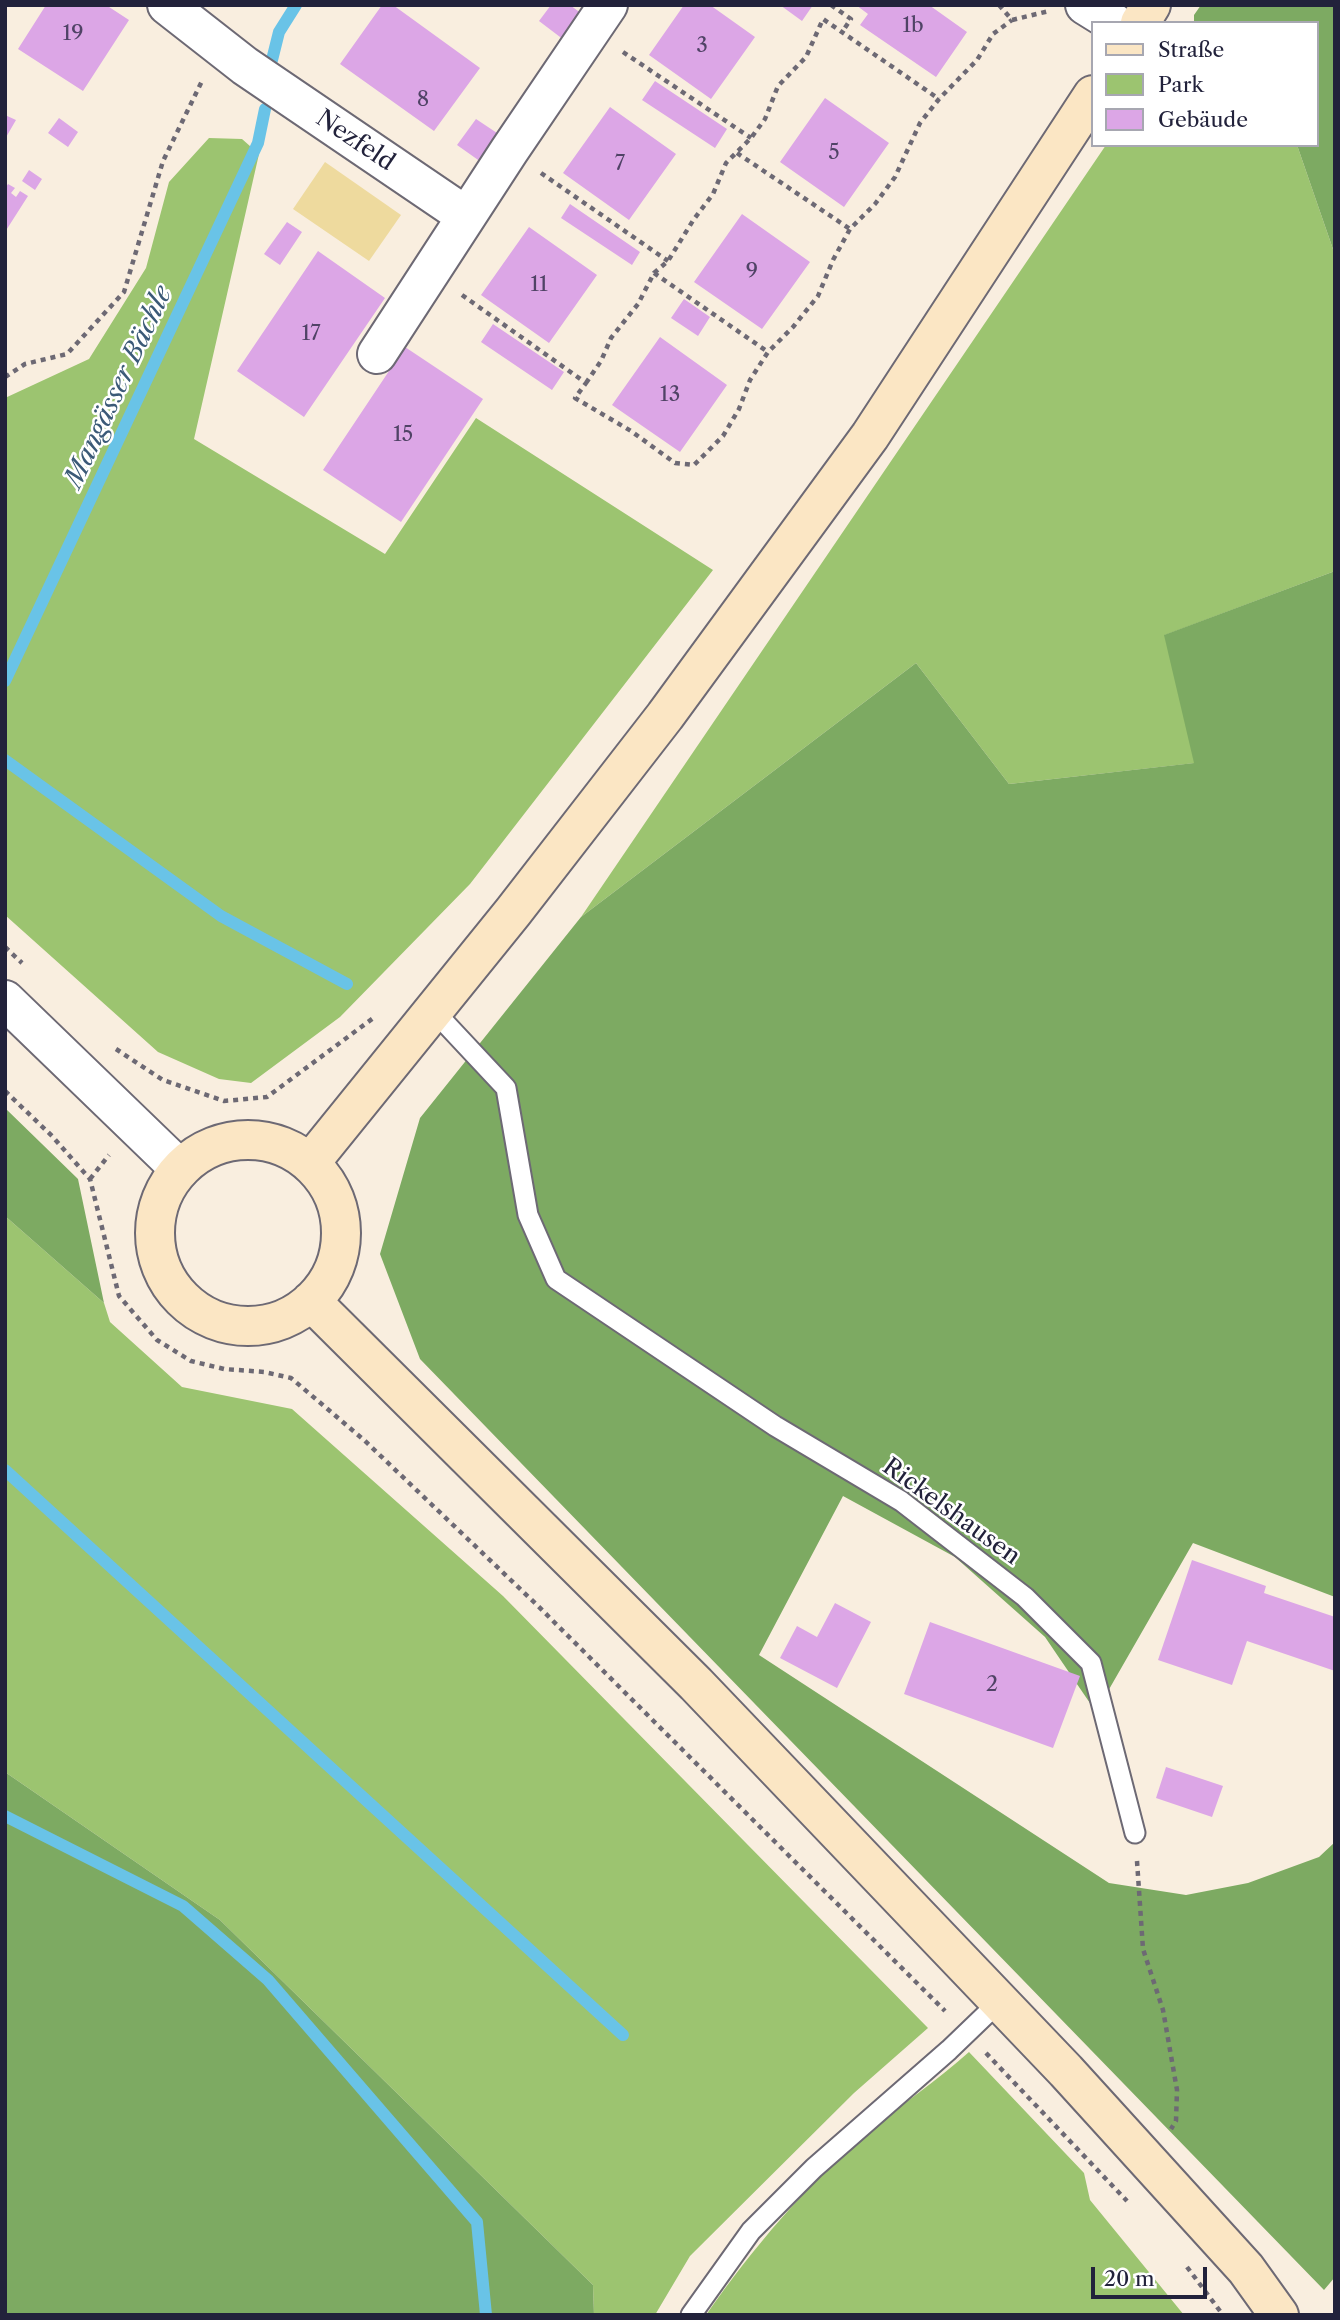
<!DOCTYPE html>
<html>
<head>
<meta charset="utf-8">
<style>
	body { margin:0 }
	#map { position:relative; width:1340px; height:2320px; overflow:hidden; background:#f9eedf; font-family:"Libre Caslon Text",serif }
	canvas { display:block }
	.frame { position:absolute; inset:0; border:7px solid #22223b; pointer-events:none }
	.legend { position:absolute; left:1091px; top:21px; width:228px; height:126px; box-sizing:border-box; background:#fff; border:2px solid #a7a7b1; margin:0; padding:9px 12px; list-style:none; font-size:21px; color:#22223b }
	.legend li { display:flex; align-items:center; gap:14px; height:35px }
	.legend b { width:35px; border:2px solid #a7a7b1 }
	.scale { position:absolute; left:1091px; top:2267px; width:116px; height:32px; box-sizing:border-box; border:4px solid #22223b; border-top:0; padding-left:9px; font-size:21px; line-height:24px; white-space:nowrap; color:#22223b; -webkit-text-stroke:5px #fff; paint-order:stroke }
</style>
</head>
<body>
<div id="map">
<canvas width="1340" height="2320"></canvas>
<div class="frame"></div>
<ul class="legend">
<li><b style="height:9px;background:#fbe6c4"></b>Straße</li>
<li><b style="height:19px;background:#9cc470"></b>Park</li>
<li><b style="height:19px;background:#dca6e6"></b>Gebäude</li>
</ul>
<div class="scale">20 m</div>
</div>
<script>
const ctx = document.querySelector('canvas').getContext('2d');
ctx.lineJoin = 'round';
function fillPath(path, color) { ctx.fillStyle = color; ctx.fill(path, 'evenodd'); }
function strokePath(path, color, width, dash) { ctx.strokeStyle = color; ctx.lineWidth = width; ctx.lineCap = dash ? 'butt' : 'round'; ctx.setLineDash(dash || []); ctx.stroke(path); }
function label(font, color, halo, rows, align = 'center') {
  ctx.font = font + ' "Libre Caslon Text",serif'; ctx.lineWidth = 5; ctx.setLineDash([]); ctx.textBaseline = 'middle'; ctx.strokeStyle = halo; ctx.fillStyle = color; for (const [text, x, y, turn = 0] of rows) {
    ctx.save(); ctx.translate(x, y); ctx.rotate((+turn || 0) * Math.PI / 180); ctx.textAlign = isNaN(turn) ? turn : align; if (halo) ctx.strokeText(text, 0, 0); ctx.fillText(text, 0, 0); ctx.restore();
  }
}
const green = new Path2D(`
	M209,138l33,1 17,15 -65,285 191,115 91,-136 237,152 -243,314 -130,133 -89,66 -32,-4 -61,-27 -153,-137v-517l84,-39 57,-91 23,-86z
	M1106,145h191l38,110v316l-170,64 30,128 -186,21 -93,-121 -335,254z
	M5,1216l99,87 6,19 72,65 110,22 211,187 425,432 -74,65 -164,163 -35,59h-61l-1,-30 -373,-365 -215,-148z
	M969,2052l115,121 6,27 94,115h-478c47,-67 100,-130 163,-183 32,-28 68,-51 100,-80z`);
const forest = new Path2D(`
	M1201,5h134v250l-38,-110h20v-122h-123v-8z
	M1335,571v1026l-142,-54 -97,169 -51,-75 -90,-80 -112,-61 -84,159 350,228 77,12 62,-12 71,-26 16,-15v435l-11,13 -904,-931 -40,-105 40,-136 161,-201 335,-254 93,121 185,-21 -30,-128z
	M5,1108l73,71 26,124 -99,-87z
	M5,1772l215,148 373,365 1,30h-589z`);
const sand = new Path2D(`
	M325,162l76,53 -32,46 -76,-52z`);
const stream = new Path2D(`
	M272,60l7,-28 17,-27
	M5,681l253,-538 7,-34
	M5,760l216,156 126,68
	M5,1470l618,565
	M5,1816l178,90 85,74 209,242 9,93`);
const building = new Path2D(`
	M46,5h60l23,15 -46,71 -65,-42z
	M382,5h11l87,63 -46,63 -94,-67z
	M551,5h19l12,9 -18,26 -25,-19z
	M684,5h26l45,32 -44,62 -62,-44z
	M780,5h33l-11,16z
	M856,5h73l38,27 -31,45 -76,-52 8,-11z
	M655,81l72,48 -12,19 -73,-48z
	M825,98l64,45 -45,64 -64,-45z
	M610,107l66,47 -47,66 -66,-47z
	M5,115l11,5 -11,19z
	M59,118l19,14 -10,15 -20,-14z
	M476,119l24,16 -19,27 -24,-17z
	M29,170l13,9 -7,11 -13,-9z
	M8,184l7,4 -4,5 5,4 4,-6 8,5 -23,36v-43z
	M570,204l70,48 -8,13 -71,-47z
	M742,214l68,48 -48,67 -68,-47z
	M287,222l15,10 -22,33 -16,-11z
	M529,227l68,48 -48,68 -68,-48z
	M318,251l67,47 -81,119 -67,-46z
	M684,299l26,18 -12,19 -27,-18z
	M493,324l71,48 -12,18 -71,-48z
	M660,337l67,48 -47,67 -68,-47z
	M405,347l78,52 -82,123 -78,-52z
	M1192,1560l74,26 -2,7 71,24v54l-88,-30 -15,44 -74,-25z
	M835,1603l36,19 -34,66 -57,-30 17,-32 20,11z
	M930,1622l150,54 -27,72 -149,-54z
	M1166,1767l57,19 -11,31 -56,-19z`);
const path = new Path2D(`
	M831,5l20,14 -9,13
	M999,5l13,15 37,-9
	M623,52l128,86
	M737,153l113,76
	M541,173l127,88
	M654,273l114,79
	M462,295l124,88 -11,15 56,33 44,32 19,2 29,-29 16,-27 11,-29 18,-28 25,-25 25,-31 15,-36 17,-31 25,-25 20,-27 25,-54 19,-24 38,-39 16,-26 19,-14
	M5,377l20,-13 42,-10 57,-62 39,-131 39,-80
	M586,383l15,-22 10,-23 27,-34 16,-31 14,-12 26,-42 19,-25 13,-31 25,-25 14,-19 13,-33 28,-29 17,-38 116,80
	M5,947l17,16
	M116,1049l47,31 61,21 43,-4 109,-81
	M5,1091l47,45 38,43 29,117 38,44 34,21 33,8 40,3 27,6 73,62 173,165 408,406
	M90,1179l19,-24
	M1137,1861l6,88 20,61 14,80 -1,31 -5,8
	M986,2053l141,148
	M1187,2267l36,48`);
const service = new Path2D(`
	M433,1010l73,78 22,127 28,64 219,147 126,75 124,96 66,66 44,170
	M691,2315l60,-84 63,-63 135,-118 51,-49`);
const minor = new Path2D(`
	M167,5l78,61 221,150
	M1085,5l29,18
	M377,354l132,-203 99,-146`);
const tertiary = new Path2D(`
	M5,1000l175,169`);
const secondary = new Path2D(`
	M1140,23l11,-18
	M155 1233a93 93 0 1 1 186 0a93 93 0 1 1-186 0Z
	M310,1163l203,-251 152,-196 205,-280 223,-341
	M311,1301l385,383 370,387 180,198 33,46`);
const numberNames = [
	["1b",913,26],
	["19",73,34],
	["3",702,46],
	["8",423,100],
	["5",834,153],
	["7",620,164],
	["9",752,272],
	["11",539,285],
	["17",311,334],
	["13",670,395],
	["15",403,435],
	["2",992,1685]
];
const streetNames = [
	["Nezfeld",355,141,34],
	["Rickelshausen",951,1512,36]
];
const waterNames = [
	["Mangässer Bächle",119,387,-65]
];
fillPath(green, '#9cc470');
fillPath(forest, '#7daa62');
fillPath(sand, '#eeda9e');
strokePath(stream, '#69c3e7', 12);
fillPath(building, '#dca6e6');
strokePath(service, '#6d6974', 23);
strokePath(minor, '#6d6974', 42);
strokePath(tertiary, '#6d6974', 42);
strokePath(secondary, '#6d6974', 42);
strokePath(path, '#6d6974', 4.5, [5, 5]);
strokePath(service, '#fff', 19);
strokePath(minor, '#fff', 38);
strokePath(tertiary, '#fff', 38);
strokePath(secondary, '#fbe6c4', 38);
label('21px', '#504366', null, numberNames);
label('24px', '#22223b', '#fff', streetNames);
label('italic 26px', '#3b5a77', '#fff', waterNames);
</script>
</body>
</html>
